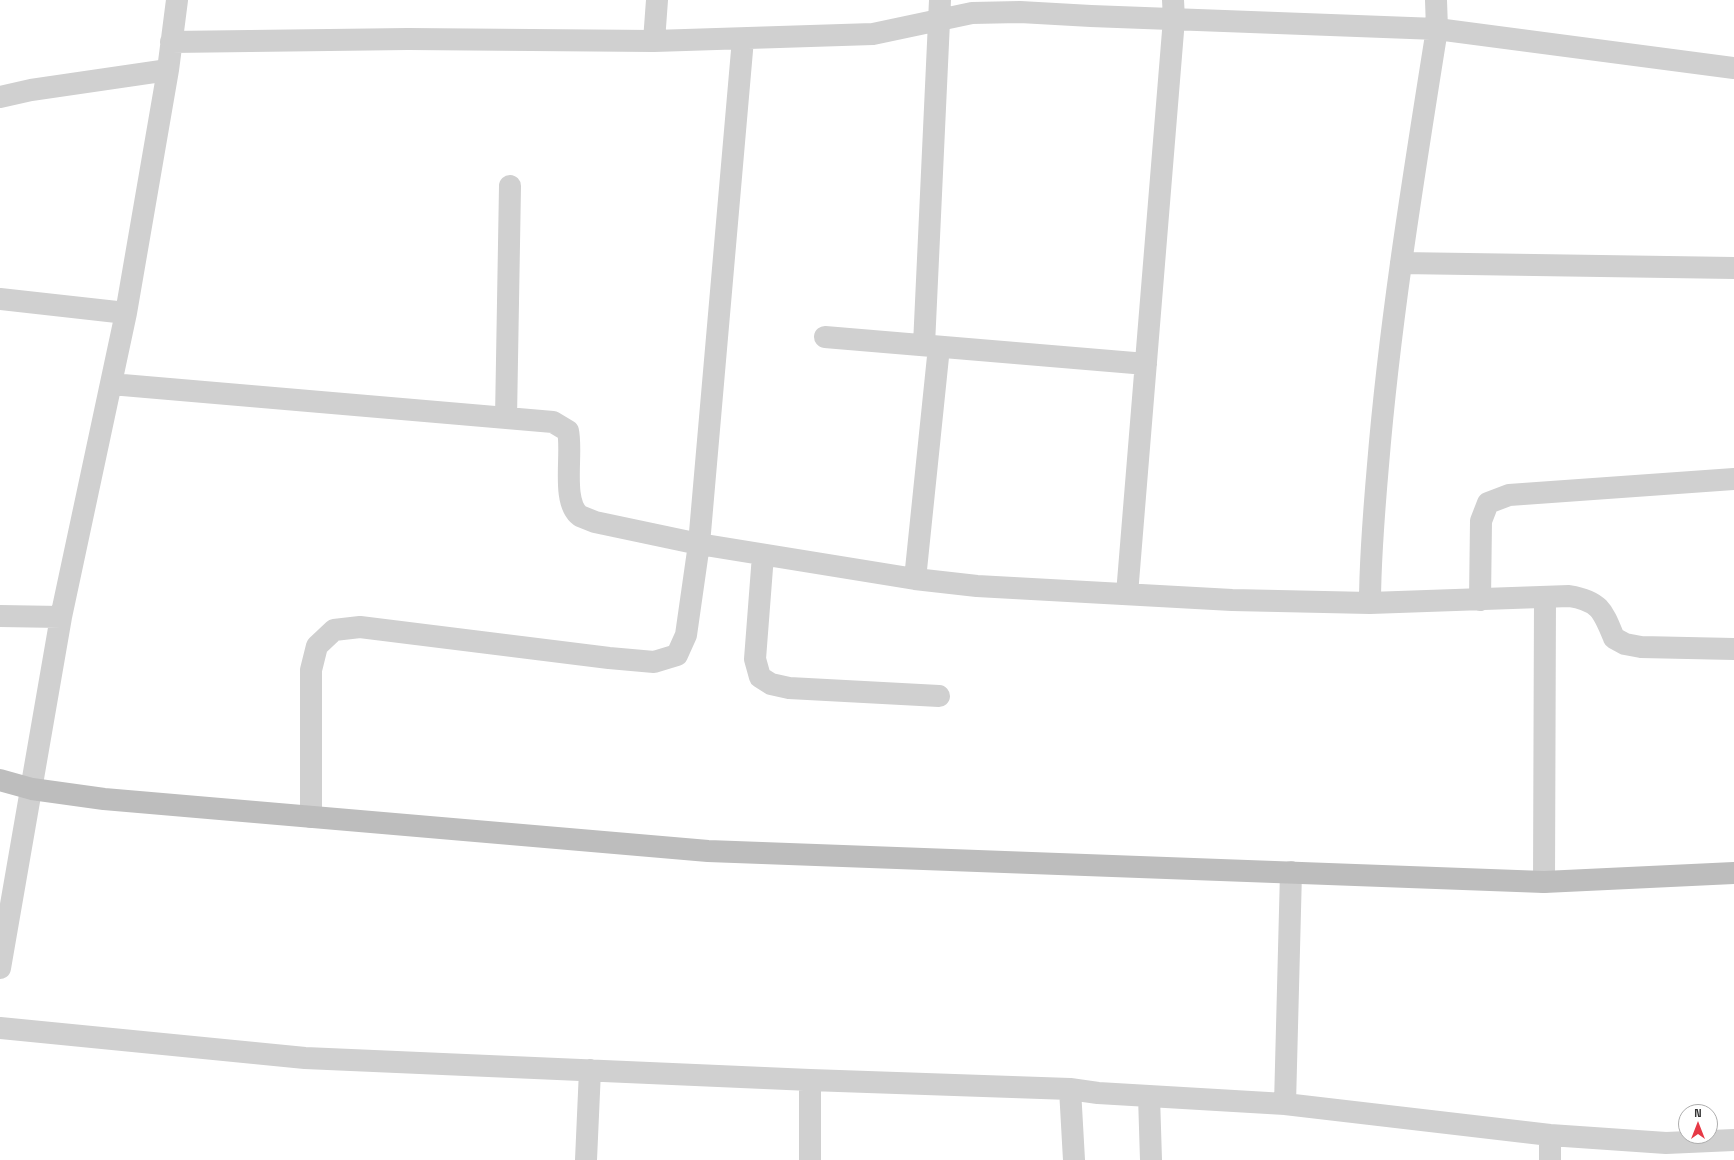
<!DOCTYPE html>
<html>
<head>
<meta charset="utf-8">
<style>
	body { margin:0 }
	#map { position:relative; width:1734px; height:1160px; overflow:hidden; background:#fff; font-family:"Space Grotesk",sans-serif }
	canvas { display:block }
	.north { position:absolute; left:1678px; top:1104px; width:40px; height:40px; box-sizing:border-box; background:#fff; border:1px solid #adadad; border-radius:50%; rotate:0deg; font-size:11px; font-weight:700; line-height:16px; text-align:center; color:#333 }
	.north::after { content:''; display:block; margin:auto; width:14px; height:18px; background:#e63946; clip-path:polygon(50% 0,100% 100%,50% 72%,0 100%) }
</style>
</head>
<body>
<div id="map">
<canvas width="1734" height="1160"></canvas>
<div class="north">N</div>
</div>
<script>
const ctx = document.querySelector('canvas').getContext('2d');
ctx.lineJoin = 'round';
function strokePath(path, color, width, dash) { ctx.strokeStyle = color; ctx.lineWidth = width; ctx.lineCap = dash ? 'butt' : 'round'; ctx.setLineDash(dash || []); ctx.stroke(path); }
const street = new Path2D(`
	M743,39l-44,505 216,35 62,7 255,14 138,3 199,-7c31,5 34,15 45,42l11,6 16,3 93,2
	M654,41l3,-41
	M171,42l237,-3 246,2 219,-7 99,-21 48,-1 71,4 346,13 297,39
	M0,97l31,-7 137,-20
	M1401,263l333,5
	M0,299l126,14
	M825,337l321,27
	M924,345l16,-345
	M111,384l442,38 15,9c5,22 -7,71 12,85 5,2 10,4 15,6l104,22 -13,91 -9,20 -23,7 -45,-4 -249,-31 -26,3 -17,16 -6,24v147
	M506,418l4,-232
	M763,555l-8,104 5,18 11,7 18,4 150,8
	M915,579l24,-232
	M1127,594l47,-575 -1,-19
	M1480,600l1,-79 7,-18 21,-8 225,-16
	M1370,603c0,-46 4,-92 8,-138 12,-146 36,-291 59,-436l-1,-29
	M0,616l61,1
	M1544,882l1,-285
	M0,968l61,-351 65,-304 42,-243 9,-70
	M0,1028l305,30 505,22 260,9 28,4 187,11 265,31 116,8 68,-3
	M810,1080v80
	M1070,1089l4,71
	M1149,1096l2,64
	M1285,1104l6,-232
	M1550,1135v25
	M586,1160l4,-90`);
const secondary = new Path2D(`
	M0,780l32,9 72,10 604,52 836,31 190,-9`);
strokePath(street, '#d0d0d0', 22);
strokePath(secondary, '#bdbdbd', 22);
</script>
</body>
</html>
